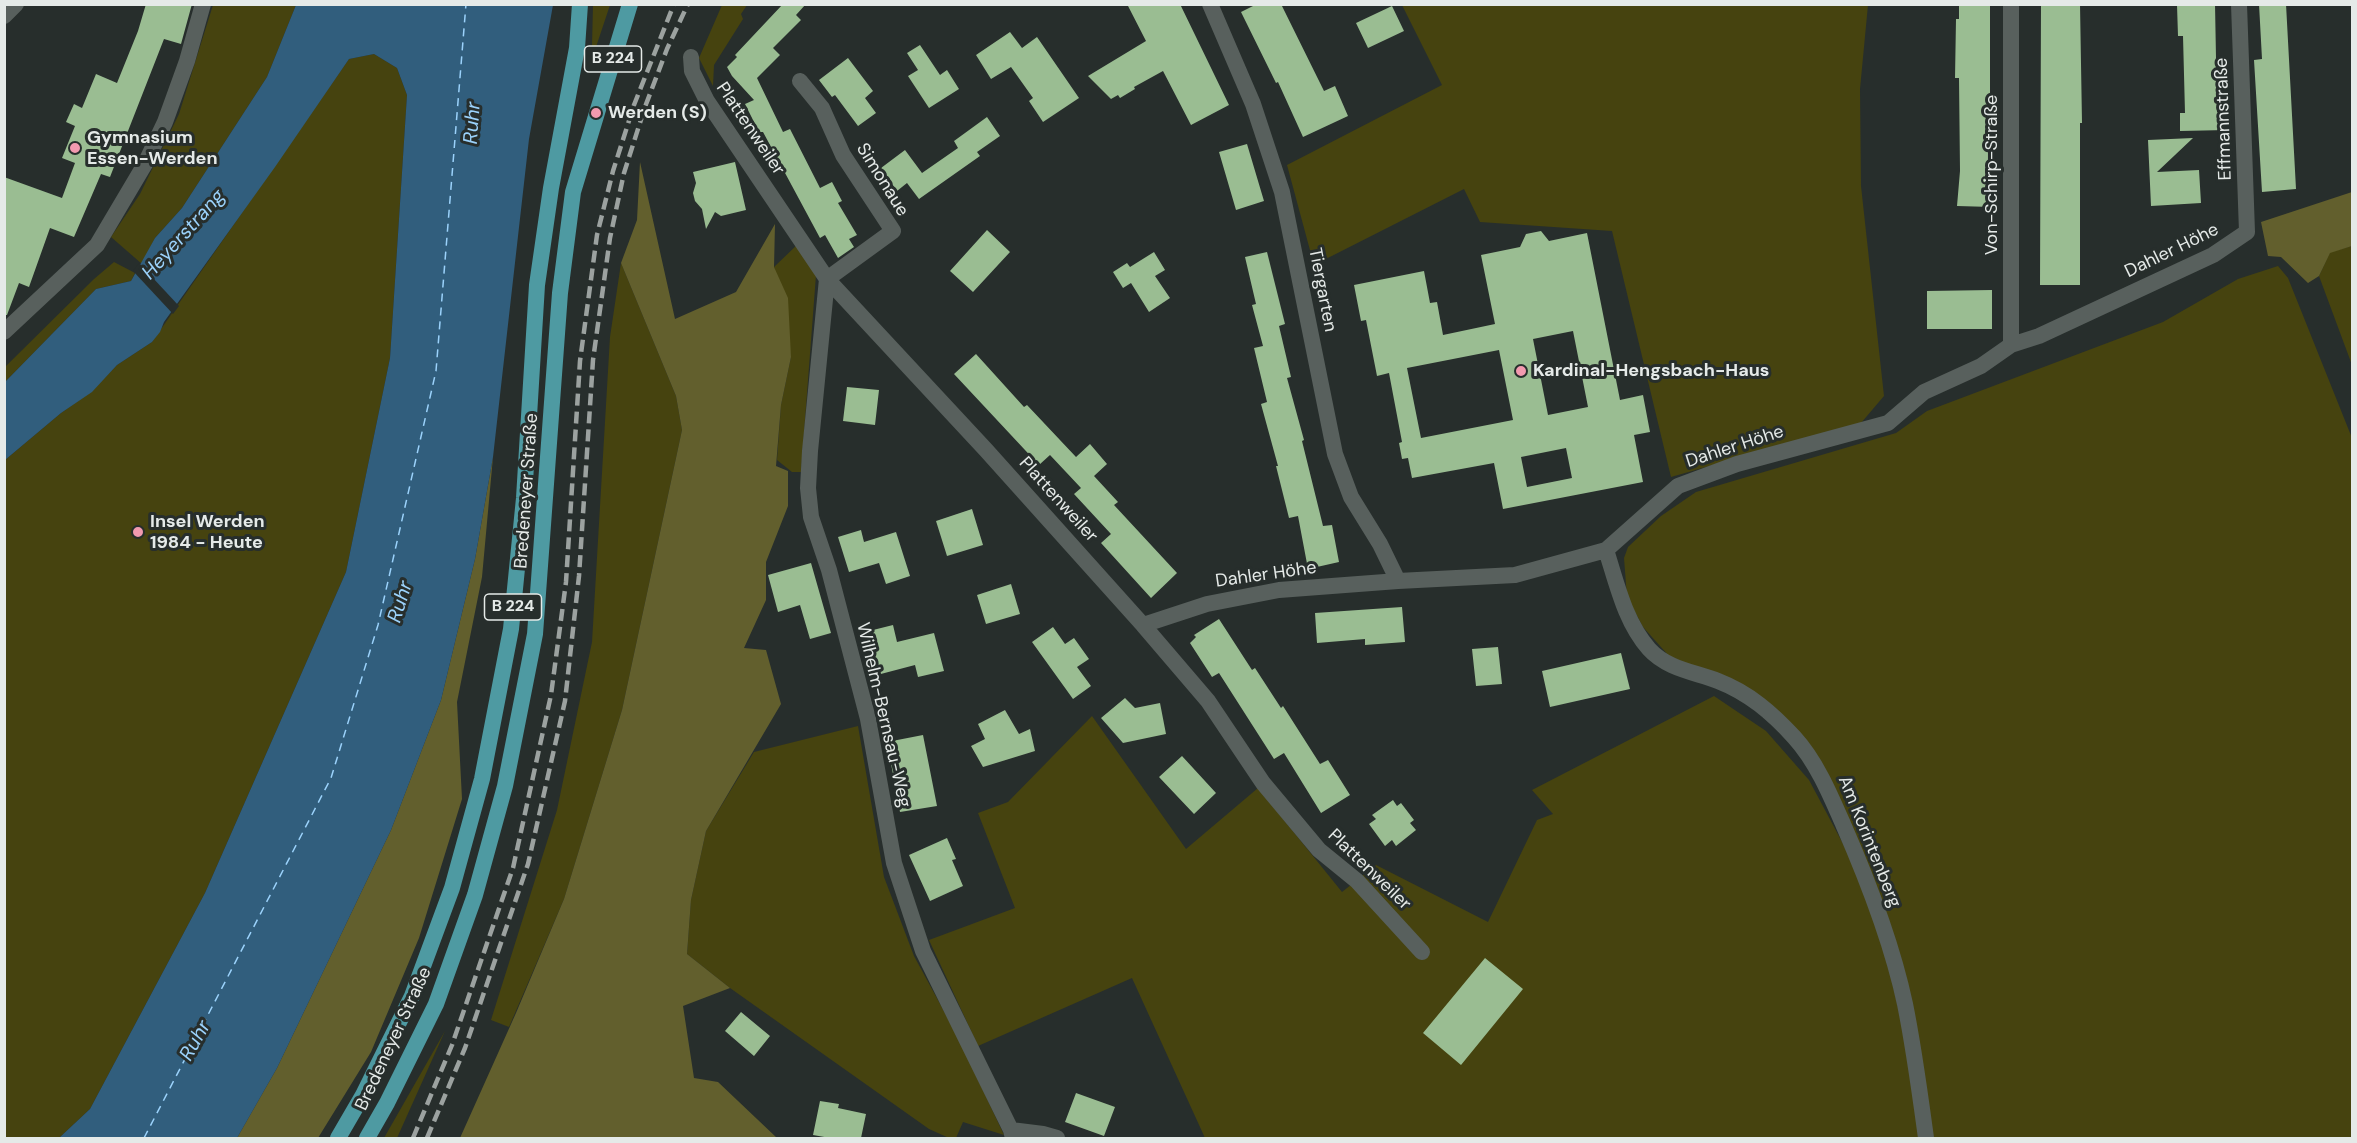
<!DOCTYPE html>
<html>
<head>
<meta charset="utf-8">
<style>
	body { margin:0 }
	#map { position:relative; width:2357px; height:1143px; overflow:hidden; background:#272e2c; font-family:"DM Sans",sans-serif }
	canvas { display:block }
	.frame { position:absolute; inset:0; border:6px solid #e5eae8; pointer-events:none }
</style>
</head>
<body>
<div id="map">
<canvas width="2357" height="1143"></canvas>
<div class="frame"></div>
</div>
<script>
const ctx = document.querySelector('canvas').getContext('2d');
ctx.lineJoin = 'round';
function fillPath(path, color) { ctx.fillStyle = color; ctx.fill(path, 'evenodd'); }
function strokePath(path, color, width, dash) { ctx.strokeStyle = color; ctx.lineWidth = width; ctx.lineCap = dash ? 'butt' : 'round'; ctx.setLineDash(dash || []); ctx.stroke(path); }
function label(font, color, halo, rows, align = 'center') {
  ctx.font = font + ' "DM Sans",sans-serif'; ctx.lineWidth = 6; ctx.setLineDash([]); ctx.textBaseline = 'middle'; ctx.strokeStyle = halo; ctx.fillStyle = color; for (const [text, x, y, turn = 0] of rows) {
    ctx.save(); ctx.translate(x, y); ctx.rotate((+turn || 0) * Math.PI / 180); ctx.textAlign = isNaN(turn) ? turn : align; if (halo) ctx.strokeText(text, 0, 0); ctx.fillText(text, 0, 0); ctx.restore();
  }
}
const green = new Path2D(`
	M213,5h83l-29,72 -85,131 -27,30 -13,26 -31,-27 29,-43 39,-80z
	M593,5h17l-14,42 -4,-1z
	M722,5h25l-6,9 2,5 -29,46 -1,21 -14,-28z
	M1402,5h466l-8,84 1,97 23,210 -23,27 -190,54 -59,-246 -132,-9 -16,-33 -150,76 -27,-100 155,-80z
	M374,54l23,14 10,27 -17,263 -44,214 -141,321 -115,216 -31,29h-54v-678l56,-47 31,-22 25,-26 35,-23 197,-283z
	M798,244l18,31 -15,197h-9l-15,-12 4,-55 10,-48 -17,-90z
	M2352,246v119l-33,-89 11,-24z
	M114,262l21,11 -4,8 -35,8 -91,93v-15l89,-88z
	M621,263l55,133 6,34 -60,280 -58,189 -55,128 -18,-7 66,-210 35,-168 18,-305z
	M2278,266l10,12 64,160v700h-420l-30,-163 -86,-217 -53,-58 -94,-44 -26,-29 -16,-30 -3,-39 4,-11 33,-31 35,-24 200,-59 31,-22 236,-89 75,-43z
	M1714,696l52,35 43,49 48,90 30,89 21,92 13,87h-716l-73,-160 -154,68 -49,-106 86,-32 -37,-95 30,-11 84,-86 94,133 72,-61 84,104 34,-27 112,57 49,-102 16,-6 -21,-24z
	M858,726l26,151 30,79 44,81 46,98 -41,-13 -7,16h-7l-20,-9 -199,-141 -43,-34 4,-54 15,-69 48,-79z
	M445,1031l-48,107h-13z`);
const forest = new Path2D(`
	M640,162l35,157 61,-27 39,-68 -1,43 14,31 3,59 -10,48 -5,61 12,5v35l-22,56v38l-22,48 22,2 15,54 -75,127 -15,69 -4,54 43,34 -47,18 11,72 24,4 59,56h-317l56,-125 48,-114 58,-189 60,-280 -6,-34 -55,-133 16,-43z
	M2352,192v54l-22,7 -11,23 -11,7 -27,-26 -13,-1 -7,-34z
	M493,457l-11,120 -25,125 5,97 -43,139 -48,114 -53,86h-81l40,-70 114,-238 50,-130 34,-141z`);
const water = new Path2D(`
	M296,5h257l-24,134 -36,318 -18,102 -34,141 -50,130 -114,238 -40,70h-178l31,-29 115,-216 141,-321 44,-214 17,-263 -10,-27 -23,-14 -25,5 -74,108 -111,155 -4,10 -8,10 -35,23 -25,27 -31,21 -56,47v-78l91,-93 35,-8 24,-43 27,-30 85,-131z`);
const pier = new Path2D(`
	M139,263l40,43 -6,8 -40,-43z`);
const ferry = new Path2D(`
	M144,1138l187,-360 47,-153 58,-254 30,-367`);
const building = new Path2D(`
	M146,4h46l-11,40 -17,-5 -54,138 -9,-3 -27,63 -24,-9 -21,59 -10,-4 -12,32h-3v-138l58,21 13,-35 -13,-5 13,-32 -9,-4 8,-18 8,4 14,-34 21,9 21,-52z
	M783,4h23l-10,11 5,5 -28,28 7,7 -23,23 26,54 7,-3 30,59 12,-6 10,19 -4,2 19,32 -8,4 5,8 -16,11 -13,-23 -5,3 -57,-106h-4l-14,-28 9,-4 -22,-24 -5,-9 10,-10 -2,-2z
	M1127,4h53l49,101 -38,20 -28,-54 -29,16 1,2 -15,9 -2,-3 -7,4 -23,-23 58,-35z
	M1257,4h24l43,87 11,-5 13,30 -45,21 -25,-55 -2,1 -35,-71z
	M1959,4h31v167h3l-1,36 -35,-1 3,-35 -1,-93h-4l1,-59h3z
	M2041,4h39l2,119h-2v162h-40z
	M2202,4h13l2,108h9l1,18 -47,1v-18h5l-2,-77h-5l-1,-31z
	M2259,4h27l10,185 -34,3 -8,-132 8,-1z
	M1392,6l12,25 -36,17 -12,-25z
	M1010,32l12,16 15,-11 42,61 -36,24 -14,-21 4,-3 -22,-31 -20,12 -15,-24z
	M920,45l20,30 7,-5 12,19 -30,19 -21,-32 10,-6 -11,-17z
	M848,58l25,33 -8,7 11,15 -18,13 -23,-31 -3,2 -13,-17z
	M987,117l13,19 -23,16 3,4 -61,43 -12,-16 -10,8 -16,-23 24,-18 17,23 36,-25 -4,-7z
	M2193,138l-36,34 42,-2 2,33 -50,3 -3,-66z
	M1247,144l17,57 -28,9 -17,-58z
	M735,162l11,48 -25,6 -6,-4 -9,17 -4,-20 -7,-8 -2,-8 3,-10 -3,-11z
	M987,230l23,22 -37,40 -23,-21z
	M1541,231l8,10 38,-8 33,167 23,-5 7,37 -16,3 9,47 -140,27 -9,-46 -82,15 -4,-20 -6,1 -3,-16 3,-1 -13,-69 -12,3 -11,-56 -5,1 -7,-36 70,-14 6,32 7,-1 6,33 52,-11 -14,-69 39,-8 6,-13zM1573,331l15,76 -40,8 -15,-76zM1499,350l14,70 -92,18 -14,-70zM1566,448l6,30 -45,9 -6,-30z
	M1154,252l11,18 -10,6 15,22 -21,14 -18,-29 -8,5 -10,-16 14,-9 3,4z
	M1267,252l18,72 -6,2 12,51 -4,1 17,62 -2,1 21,85 9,-1 7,37 -31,7 -10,-53 -9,2 -13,-52h2l-17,-62 6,-2 -13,-54 9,-2 -11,-41 4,-1 -11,-47z
	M1992,290v39h-65v-38z
	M976,354l48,53 3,-2 49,52 14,-13 17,20 -13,12 24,26 -4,3 63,68 -26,25 -50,-55 10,-9 -37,-40 7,-6 -31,-33 -11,10 -85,-91z
	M847,387l32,3 -4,35 -32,-4z
	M972,509l11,36 -36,11 -11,-35z
	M861,530l3,12 32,-10 14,44 -24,8 -7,-21 -30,9 -11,-35z
	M811,563l20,70 -21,6 -10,-34 -22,7 -10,-37z
	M1011,584l9,30 -34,10 -9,-29z
	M1402,607l3,35 -40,3v-6l-48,4 -2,-30z
	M1219,619l33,51 3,-2 26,40 2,-2 37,58 8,-4 22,35 -29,18 -37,-60 -10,6 -55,-86 -7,4 -22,-34 6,-6 -2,-2z
	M893,625l4,17 37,-9 10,38 -26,6 -3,-12 -38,10 -12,-43z
	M1053,627l12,17 9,-6 15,21 -12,8 14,19 -18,13 -41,-57z
	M1498,647l4,37 -26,2 -4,-37z
	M1621,653l9,36 -80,18 -8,-36z
	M1125,698l10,10 25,-5 6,31 -43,9 -22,-25z
	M1005,710l14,24 11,-5 5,22 -52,16 -12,-21 14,-7 -7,-15z
	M923,735l14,71 -37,6 -13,-70z
	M1182,756l34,37 -22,21 -35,-37z
	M1393,800l4,6 4,-3 13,17 -4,3 6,7 -20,16 -4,-6 -7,6 -16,-22 7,-5 -4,-4z
	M947,838l9,21 -4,1 11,26 -33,15 -21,-46z
	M1485,958l38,31 -62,76 -38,-32z
	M741,1012l29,24 -16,20 -29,-25z
	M1076,1093l39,14 -11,29 -39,-14z
	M820,1101l19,3 -1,4 28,6 -5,24h-31l-17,-3z`);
const minor = new Path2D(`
	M1210,4l43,100 29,88 53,262 16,43 29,47 18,37
	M2011,4v341
	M4,16l12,-12
	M691,57l1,14 15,30 120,178 159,171 157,175 65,76 55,82 56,67 38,31 65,71
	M800,81l22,27 21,47 50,76 -66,48
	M827,279l-17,172 -2,37 3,29 18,53 39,149 26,144 29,88 88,179 2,8
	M4,332l93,-87 48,-81 20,-42 22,-61 16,-57
	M1606,550c11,34 19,72 43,99 18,20 46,23 69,32 31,12 54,32 76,56 22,24 36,57 49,87 25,57 49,119 62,180 9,44 15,90 21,134
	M1143,625l64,-21 72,-14 119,-9 117,-6 91,-25 72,-64 59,-22 151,-41 36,-31 57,-26 30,-21 28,-9 174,-81 34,-23 -8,-228
	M1011,1130l32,4 14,4`);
const primary = new Path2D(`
	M338,1138l25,-43 49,-99 40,-108 30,-109 29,-150 13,-131 13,-213 14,-97 26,-140 3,-44
	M367,1138l20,-35 49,-99 39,-109 30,-109 30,-152 25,-341 13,-101 57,-188`);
const rail = new Path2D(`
	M413,1138l39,-93 61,-177 38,-173 15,-113 14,-221 17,-126 16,-64 21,-66 40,-101
	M427,1138l38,-90 63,-184 37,-163 14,-125 14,-216 17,-122 14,-65 21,-66 22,-58 21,-45`);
const markers = [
	[596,113,6,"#f29aaf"],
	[75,148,6,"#f29aaf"],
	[1521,371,6,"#f29aaf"],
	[138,532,6,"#f29aaf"]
];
const shields = [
	[613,59,57],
	[513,607,57]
];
const shieldNames = [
	["B 224",613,59],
	["B 224",513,607]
];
const poiNames = [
	["Werden (S)",608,113],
	["Gymnasium",87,138],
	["Essen-Werden",87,159],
	["Kardinal-Hengsbach-Haus",1533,371],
	["Insel Werden",150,522],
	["1984 - Heute",150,543]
];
const streetNames = [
	["Effmannstraße",2224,119,-92],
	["Plattenweiler",750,129,56],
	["Von-Schirp-Straße",1992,175,-90],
	["Simonaue",882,180,58],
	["Dahler Höhe",2172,251,-26],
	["Tiergarten",1322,290,79],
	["Dahler Höhe",1735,447,-18],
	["Bredeneyer Straße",527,491,-86],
	["Plattenweiler",1058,500,48],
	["Dahler Höhe",1266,575,-8],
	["Wilhelm-Bernsau-Weg",883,715,77],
	["Am Korintenberg",1869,842,68],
	["Plattenweiler",1369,870,44],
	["Bredeneyer Straße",394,1039,-65]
];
const waterNames = [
	["Ruhr",473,123,-86],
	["Heyerstrang",184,235,-48],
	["Ruhr",401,602,-73],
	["Ruhr",196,1041,-61]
];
fillPath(green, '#46430f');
fillPath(forest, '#625f2d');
fillPath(water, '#315e7d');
fillPath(pier, '#272e2c');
strokePath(ferry, '#9bd2fb', 1.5, [8, 6]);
fillPath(building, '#9abd92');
strokePath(minor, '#58605d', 16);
strokePath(primary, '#4e9aa2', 16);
strokePath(rail, '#9ca2a0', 4.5, [12, 6]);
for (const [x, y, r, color] of markers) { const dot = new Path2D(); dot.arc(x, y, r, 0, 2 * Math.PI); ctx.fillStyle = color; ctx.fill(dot); strokePath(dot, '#272e2c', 2); }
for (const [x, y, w] of shields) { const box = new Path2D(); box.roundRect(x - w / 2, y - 13, w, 26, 4.5); ctx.fillStyle = '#272e2c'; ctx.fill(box); strokePath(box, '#e5eae8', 1.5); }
label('bold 16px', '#e5eae8', null, shieldNames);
label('bold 18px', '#e5eae8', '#272e2c', poiNames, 'left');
label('18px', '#e5eae8', '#272e2c', streetNames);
label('italic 20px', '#9bd2fb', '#272e2c', waterNames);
</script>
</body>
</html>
